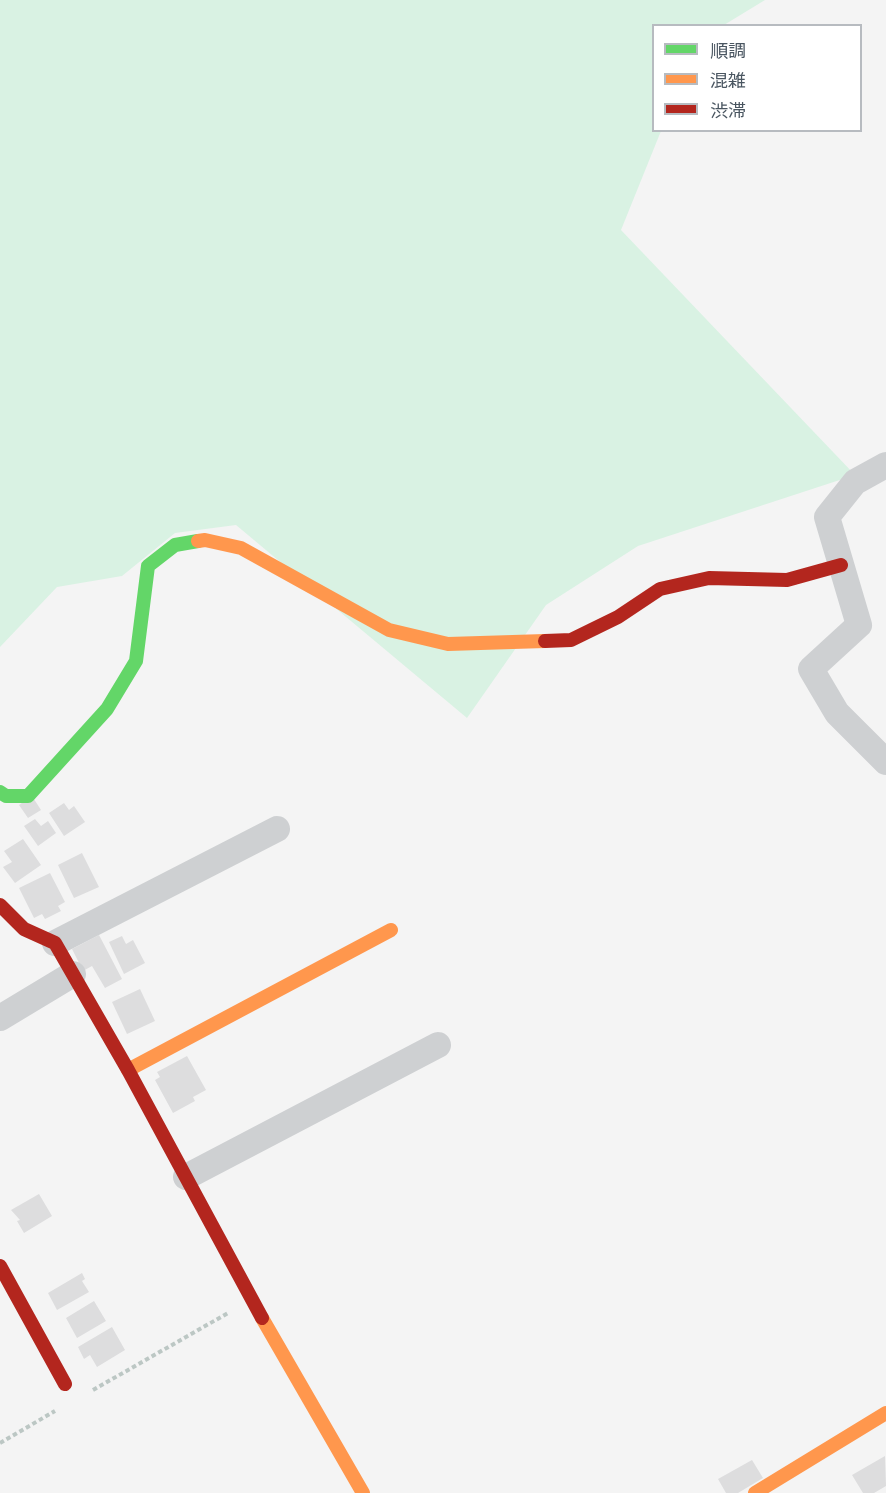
<!DOCTYPE html>
<html>
<head>
<meta charset="utf-8">
<style>
	body { margin:0 }
	#map { position:relative; width:886px; height:1493px; overflow:hidden; background:#f4f4f4; font-family:Commissioner,"Noto Sans JP",sans-serif }
	canvas { display:block }
	.legend { position:absolute; left:652px; top:24px; width:210px; height:108px; box-sizing:border-box; background:#fff; border:2px solid #b7bbc0; margin:0; padding:8px 10px; list-style:none; font-size:18px; color:#4a5661 }
	.legend li { display:flex; align-items:center; gap:12px; height:30px }
	.legend b { width:30px; border:2px solid #b7bbc0 }
</style>
</head>
<body>
<div id="map">
<canvas width="886" height="1493"></canvas>
<ul class="legend">
<li><b style="height:8px;background:#63d668"></b>順調</li>
<li><b style="height:8px;background:#ff974d"></b>混雑</li>
<li><b style="height:8px;background:#b3261e"></b>渋滞</li>
</ul>
</div>
<script>
const ctx = document.querySelector('canvas').getContext('2d');
ctx.lineJoin = 'round';
function fillPath(path, color) { ctx.fillStyle = color; ctx.fill(path, 'evenodd'); }
function strokePath(path, color, width, dash) { ctx.strokeStyle = color; ctx.lineWidth = width; ctx.lineCap = dash ? 'butt' : 'round'; ctx.setLineDash(dash || []); ctx.stroke(path); }
const green = new Path2D(`
	M0,0h765l-41,25 -70,1v104l7,1 -40,99 234,245 -217,71 -92,59 -79,113 -231,-193 -61,8 -53,43 -65,11 -57,60z`);
const building = new Path2D(`
	M32,796l9,14 -13,8 -9,-13z
	M64,803l5,7 5,-4 11,16 -21,14 -15,-23z
	M35,819l6,7 7,-5 8,12 -18,13 -14,-20z
	M23,839l18,26 -26,18 -12,-16 9,-5 -8,-11z
	M82,853l17,34 -25,11 -16,-33z
	M50,873l15,29 -7,4 3,5 -16,8 -3,-5 -8,4 -15,-30z
	M99,935l23,44 -17,9 -13,-22 -9,5 -11,-22z
	M122,936l4,8 7,-4 12,23 -21,11 -15,-32z
	M140,989l15,32 -28,13 -15,-32z
	M187,1056l19,34 -13,7 2,4 -22,12 -18,-33 5,-3 -3,-5z
	M39,1194l13,22 -28,17 -7,-12 3,-1 -9,-10z
	M82,1273l3,6 -3,2 7,11 -32,18 -9,-17z
	M94,1301l12,20 -29,17 -11,-20z
	M112,1327l13,23 -28,17 -7,-12 -6,4 -6,-12z
	M885,1456l1,30 -12,7h-11l-11,-18z
	M752,1460l11,18 -25,15h-12l-8,-14z`);
const path = new Path2D(`
	M93,1390l135,-77
	M0,1443l55,-32`);
const street = new Path2D(`
	M886,465l-31,17 -28,35 32,108 -48,44 26,44 49,49
	M55,943l222,-114
	M0,1018l73,-44
	M186,1177l252,-132`);
const fast = new Path2D(`
	M0,792l6,4h22l79,-87 29,-48 12,-95 27,-21 23,-4`);
const slow = new Path2D(`
	M198,541l7,-1 36,8 148,82 59,14 97,-3
	M128,1070l263,-140
	M262,1318l101,175
	M755,1493l131,-80`);
const jam = new Path2D(`
	M545,641l26,-1 47,-23 42,-28 49,-11 78,2 54,-15
	M0,905l24,24 31,14 73,127 134,248
	M0,1266l65,118`);
fillPath(green, '#d9f2e3');
fillPath(building, '#ddddde');
strokePath(path, '#bcc7c4', 4, [4.5, 3]);
strokePath(street, '#ced0d2', 26);
strokePath(fast, '#63d668', 14);
strokePath(slow, '#ff974d', 14);
strokePath(jam, '#b3261e', 14);
</script>
</body>
</html>
